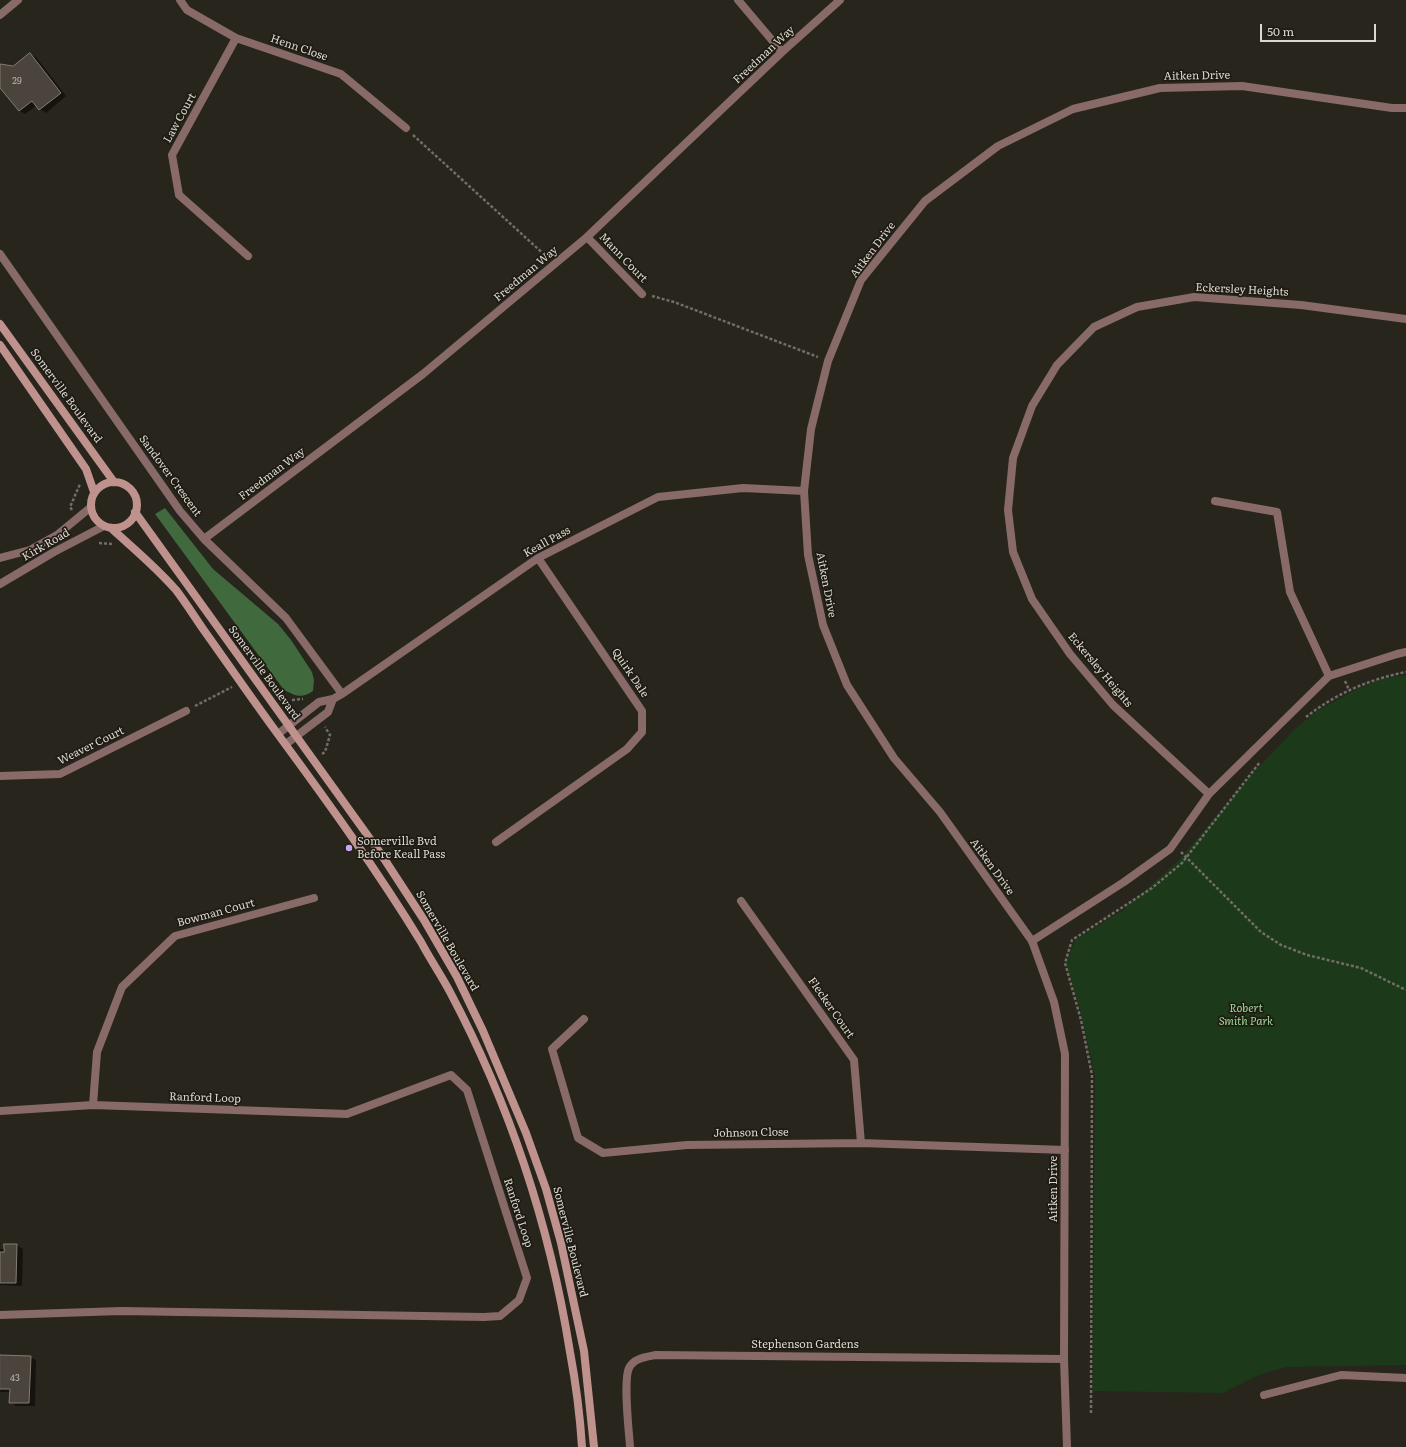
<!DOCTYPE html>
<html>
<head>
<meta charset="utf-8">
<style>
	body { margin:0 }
	#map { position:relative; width:1406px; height:1447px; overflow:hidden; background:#28251c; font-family:Literata,serif }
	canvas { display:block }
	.scale { position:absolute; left:1260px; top:24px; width:116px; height:18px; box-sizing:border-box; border:2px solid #dad8d2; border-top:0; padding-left:5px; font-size:12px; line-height:14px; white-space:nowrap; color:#dad8d2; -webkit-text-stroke:3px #1f1b13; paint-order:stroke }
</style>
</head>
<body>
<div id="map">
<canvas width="1406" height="1447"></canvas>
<div class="scale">50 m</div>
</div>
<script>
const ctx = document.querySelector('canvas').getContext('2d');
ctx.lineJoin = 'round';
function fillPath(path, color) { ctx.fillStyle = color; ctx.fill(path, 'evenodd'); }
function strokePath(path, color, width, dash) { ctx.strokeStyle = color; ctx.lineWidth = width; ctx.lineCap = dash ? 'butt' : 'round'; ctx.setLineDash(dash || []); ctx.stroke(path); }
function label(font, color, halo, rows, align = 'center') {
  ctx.font = font + ' Literata,serif'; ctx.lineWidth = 3.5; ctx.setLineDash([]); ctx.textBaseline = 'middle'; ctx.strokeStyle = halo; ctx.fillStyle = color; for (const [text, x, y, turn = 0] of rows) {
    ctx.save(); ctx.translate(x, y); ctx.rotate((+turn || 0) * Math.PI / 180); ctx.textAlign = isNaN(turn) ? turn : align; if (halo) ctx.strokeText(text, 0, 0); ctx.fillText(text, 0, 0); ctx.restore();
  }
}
const green = new Path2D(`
	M1406,675v690l-119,2 -26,7 -38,19 -130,-2 2,-315 -15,-67 -14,-45 9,-24 48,-30 56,-50 74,-87 44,-46 20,-16 40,-22 27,-11z`);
const forest = new Path2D(`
	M165,508l48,61 65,55 13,16 21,32 2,8 -1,11c-12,8 -17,5 -29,-1l-129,-176z`);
const shadow = new Path2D(`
	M30,54l6,3 30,39 -20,17 -6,-4 -3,-4 -12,9 -6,-3 -19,-25v-18l14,-1z
	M17,1245l6,4 -1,37 -22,-1v-36h5z
	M0,1356l30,1 6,3 -1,46h-19l-6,-4 1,-10h-11z`);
const building = new Path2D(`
	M30,53l31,40 -22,17 -7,-9 -13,10 -19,-23v-24l13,2z
	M4,1244h13l-1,39h-16v-31h4z
	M0,1355l31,1 -2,47h-20l1,-14h-10z`);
const path = new Path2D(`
	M413,135l134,122
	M652,296l22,6 144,55
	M72,510l-2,-3 10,-23
	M99,543l13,1
	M1345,681l4,9
	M292,700l11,-1
	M195,706l37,-19
	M1306,717c29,-23 64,-38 100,-45
	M322,754l3,-2 5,-17 -5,-8
	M1181,852l80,80 20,13 26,10 54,13 45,22
	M1091,1413l1,-338 -11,-55 -16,-57 7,-23 80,-52 30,-25 78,-101`);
const minor = new Path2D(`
	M180,0l7,10 49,28 105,36 65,54
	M738,0l44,52
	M0,15l18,-15
	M236,38l-64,117 7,40 69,61
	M587,237l55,57
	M0,254l180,257 24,28 82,79 56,76
	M1215,501l62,11 13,80 39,84
	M204,539l219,-165 164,-137 195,-185 58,-52
	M278,734l41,-32 14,-3 9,-5 196,-136 120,-61 85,-9 61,3
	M286,744l42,-32 5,-13
	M0,776l60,-2 126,-63
	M1209,794l-96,-89 -43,-51 -38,-55 -19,-47 -5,-42 5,-52 19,-52 25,-41 37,-38 43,-20 57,-10 107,8 105,14
	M496,842l131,-93 15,-17v-21l-104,-153
	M741,901l113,159 7,83
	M1032,941l92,-59 46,-33 39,-55 120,-118 68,-22 9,-2
	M584,1019l-32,30 26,89 25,15 84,-8 174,-2 204,7
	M93,1105l4,-53 25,-65 53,-51 139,-38
	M0,1111l93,-6 254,9 104,-39 16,15 60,188 -8,22 -19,16 -16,1 -363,-6 -121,4
	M1264,1395l77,-20 65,3
	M630,1447c-1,-16 -7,-66 -1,-79 5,-10 17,-11 27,-13l408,4`);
const tertiary = new Path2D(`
	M0,558l30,-8 27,-15 34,-28
	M0,584l54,-32 50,-26
	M1067,1447l-3,-88 1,-305 -11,-52 -22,-61 -92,-129 -46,-54 -47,-73 -24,-60 -15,-70 -4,-64 7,-62 17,-68 33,-81 64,-79 73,-55 75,-37 87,-21 82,-2 150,22h14`);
const secondary = new Path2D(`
	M0,324l114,158
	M0,345l86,124 8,23
	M91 505a23 23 0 1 1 46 0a23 23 0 1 1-46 0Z
	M135,512l246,342 43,66 33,57 26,54 43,102 20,56 15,54 23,108 10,96
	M111,528c22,20 45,39 65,62 10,13 18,26 27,39 25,35 49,70 74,104 50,68 100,137 144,209 9,17 20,33 29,50 60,113 100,235 120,360 6,32 10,63 12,95`);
const markers = [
	[349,848,4,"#c6a6f0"]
];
const numberNames = [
	["29",17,81],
	["43",15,1378]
];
const streetNames = [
	["Henn Close",299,48,19],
	["Freedman Way",764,55,-43],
	["Aitken Drive",1197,76,-1],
	["Law Court",180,118,-61],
	["Aitken Drive",873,250,-53],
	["Mann Court",623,258,46],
	["Freedman Way",526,274,-40],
	["Eckersley Heights",1242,290,3],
	["Somerville Boulevard",66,396,54],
	["Freedman Way",272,474,-37],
	["Sandover Crescent",170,476,54],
	["Keall Pass",547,542,-29],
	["Kirk Road",46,545,-30],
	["Aitken Drive",826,585,79],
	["Eckersley Heights",1100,670,50],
	["Somerville Boulevard",264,673,54],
	["Quirk Dale",630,673,56],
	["Weaver Court",91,746,-26],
	["Aitken Drive",992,867,54],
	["Bowman Court",216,913,-15],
	["Somerville Boulevard",447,941,60],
	["Flecker Court",831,1008,55],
	["Ranford Loop",205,1098,2],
	["Johnson Close",751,1133,-1],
	["Aitken Drive",1054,1189,-90],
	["Ranford Loop",518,1213,72],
	["Somerville Boulevard",570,1242,76],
	["Stephenson Gardens",805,1345]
];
const poiNames = [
	["Somerville Bvd",357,842],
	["Before Keall Pass",357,855]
];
const parkNames = [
	["Robert",1246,1009],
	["Smith Park",1246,1022]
];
fillPath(green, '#1c391a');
fillPath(forest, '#406a3d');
fillPath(shadow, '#0007');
fillPath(building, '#4b443c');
strokePath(building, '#847c73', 1);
strokePath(path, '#706e66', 2.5, [3, 2]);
strokePath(minor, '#886a68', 8);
strokePath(tertiary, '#886a68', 8);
strokePath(secondary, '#c0928e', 8);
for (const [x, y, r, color] of markers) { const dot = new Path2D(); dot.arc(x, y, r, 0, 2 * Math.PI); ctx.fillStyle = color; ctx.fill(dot); strokePath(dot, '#1f1b13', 1.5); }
label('9px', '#b6b3ac', null, numberNames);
label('11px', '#dad8d2', '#1f1b13', streetNames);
label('11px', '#dad8d2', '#1f1b13', poiNames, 'left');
label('italic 11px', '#9cdb97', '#1f1b13', parkNames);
</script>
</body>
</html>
